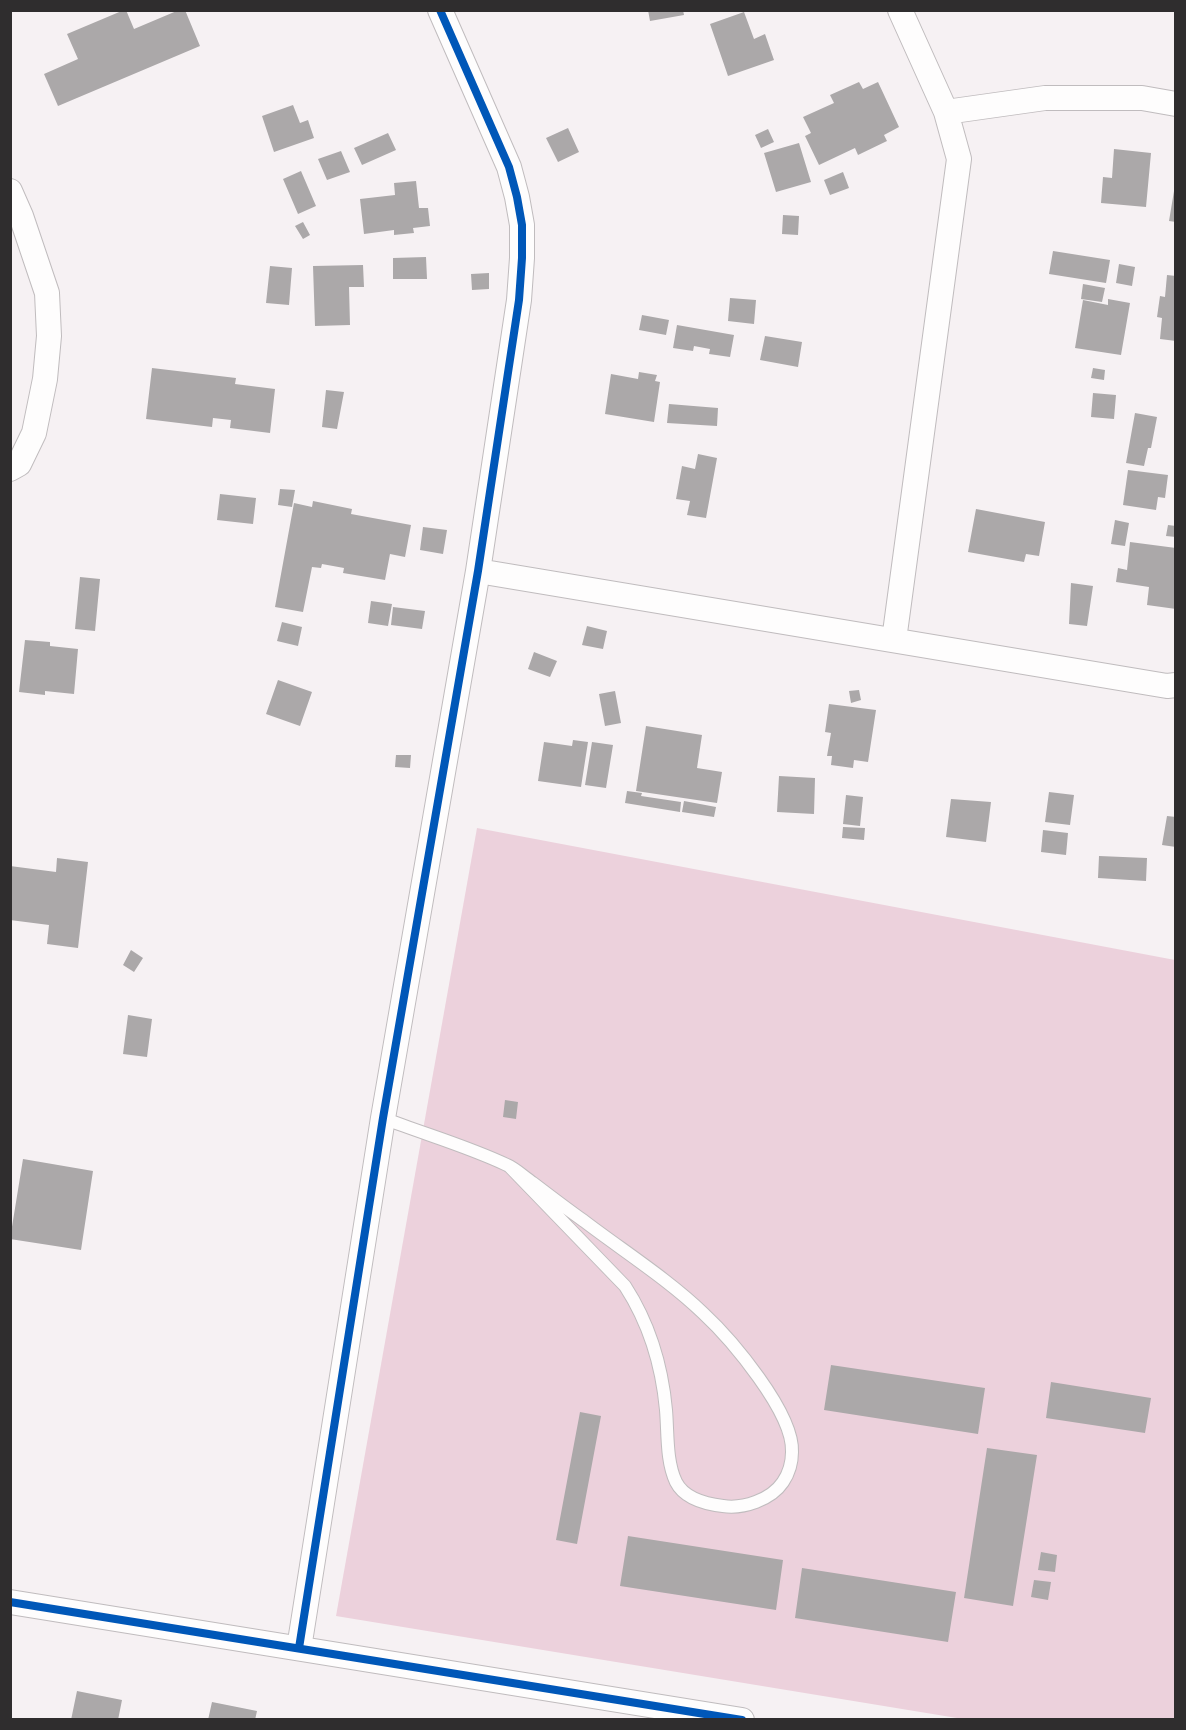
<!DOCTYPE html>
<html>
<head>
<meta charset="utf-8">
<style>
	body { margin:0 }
	#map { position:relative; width:1186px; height:1730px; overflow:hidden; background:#f6f1f3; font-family:"IBM Plex Sans",sans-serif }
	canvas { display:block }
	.frame { position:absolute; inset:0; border:12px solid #2f2d2e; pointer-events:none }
</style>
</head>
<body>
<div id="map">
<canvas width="1186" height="1730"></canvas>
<div class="frame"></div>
</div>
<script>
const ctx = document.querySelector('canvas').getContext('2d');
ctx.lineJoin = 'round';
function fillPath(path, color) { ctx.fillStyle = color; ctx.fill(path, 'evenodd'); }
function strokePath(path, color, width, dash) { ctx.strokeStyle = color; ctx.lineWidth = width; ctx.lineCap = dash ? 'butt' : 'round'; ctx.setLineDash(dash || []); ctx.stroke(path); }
const green = new Path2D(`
	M477,828l698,132v759h-212l-627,-103z`);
const building = new Path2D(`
	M124,10h2l8,19 45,-19h6l15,36 -142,60 -14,-32 34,-15 -11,-25z
	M648,10h35l1,5 -34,6z
	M744,12l10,27 11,-5 9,26 -46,16 -18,-52z
	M859,82l4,7 15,-7 21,45 -15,8 3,6 -29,14 -3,-7 -36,17 -14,-29 6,-3 -8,-16 31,-14 -4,-8z
	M293,105l7,18 8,-3 6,18 -40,14 -12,-36z
	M568,128l11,24 -21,10 -12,-24z
	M768,129l6,13 -13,6 -6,-13z
	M388,133l8,17 -34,15 -8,-17z
	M799,143l12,39 -35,10 -12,-39z
	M1114,149l37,4 -5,54 -45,-4 2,-26 9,1z
	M341,151l9,21 -23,8 -9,-21z
	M301,171l15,35 -18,8 -15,-35z
	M843,172l6,16 -19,7 -6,-15z
	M416,181l3,27h9l2,18 -17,2 1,5 -20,2v-5l-30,4 -4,-35 35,-4 -1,-12z
	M1174,191h2v31l-7,-1z
	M783,215l16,1 -1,19 -16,-1z
	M303,222l7,13 -7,4 -8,-13z
	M1053,251l57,9 -4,23 -57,-9z
	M426,257l1,22h-34v-21z
	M1119,264l16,3 -3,19 -16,-3z
	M363,265l1,22h-15l1,38 -35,1 -2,-60z
	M270,266l22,2 -3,37 -23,-2z
	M489,273v16l-17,1 -1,-16z
	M1167,275l9,1v65l-16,-2 2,-21 -5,-1 3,-21 5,1z
	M1083,284l22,4 -3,14 -21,-3z
	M730,298l26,2 -2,24 -26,-3z
	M1108,299l22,4 -9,52 -46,-7 8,-48 25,5z
	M642,315l27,5 -3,15 -27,-5z
	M677,325l57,10 -4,22 -21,-3 1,-5 -16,-3 -1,5 -20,-3z
	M765,336l37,6 -4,25 -38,-7z
	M152,368l84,10 -1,6 40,5 -5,44 -40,-5 1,-8 -18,-2 -1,9 -66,-8z
	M1093,368l12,2 -1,10 -13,-2z
	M639,372l18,3 -2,6 5,1 -6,40 -49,-8 6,-40 27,5z
	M326,390l18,2 -7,37 -15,-2z
	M1093,393l23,2 -2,24 -23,-2z
	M669,404l49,4 -1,18 -50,-3z
	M1135,413l22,4 -6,31h-3l-4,18 -18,-3z
	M698,454l19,4 -11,60 -19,-3 3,-14 -14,-2 6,-33 13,3z
	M1128,470l40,5 -3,23 -7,-1 -2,13 -33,-5z
	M280,489l15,1 -3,17 -14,-2z
	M220,494l36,4 -3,26 -36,-4z
	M313,501l39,8 -1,5 60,11 -6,32 -15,-3 -5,26 -42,-7 1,-5 -22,-4 -1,4 -9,-1 -9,45 -28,-5 19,-104 18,4z
	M976,509l69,13 -6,34 -13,-2 -2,8 -56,-10z
	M1115,520l14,3 -4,23 -14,-2z
	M1168,525l8,1v11l-10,-1z
	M423,527l24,3 -4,24 -23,-4z
	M1130,542l46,6v61l-29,-4 2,-18 -33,-5 2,-14 9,2z
	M80,577l20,2 -5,52 -20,-2z
	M1071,583l22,3 -6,40 -18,-2z
	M371,601l21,3 -4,22 -20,-3z
	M393,607l32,4 -3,18 -31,-4z
	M282,622l20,5 -4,19 -21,-5z
	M587,626l20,5 -4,18 -21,-4z
	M25,640l25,2v4l28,3 -4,45 -29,-3v4l-26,-3z
	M534,652l23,9 -7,16 -22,-8z
	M278,680l34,12 -12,34 -34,-12z
	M859,690l2,10 -10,3 -2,-12z
	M615,691l6,32 -16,3 -6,-32z
	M829,704l47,6 -8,52 -14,-2 -1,8 -22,-3 1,-9h-5l4,-23 -6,-1z
	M646,726l56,9 -5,33 25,4 -5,31 -81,-12z
	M573,740l15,2 -7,45 -43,-6 6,-39 28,4z
	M592,742l21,3 -7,43 -21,-3z
	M396,755h15l-1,13 -15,-1z
	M779,776l36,2 -1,36 -37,-2z
	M627,791l15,2 -1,3 40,6 -1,10 -55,-9z
	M1049,792l25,3 -4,30 -25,-3z
	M846,795l17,2 -3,29 -17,-2z
	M951,799l40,3 -5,40 -40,-5z
	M684,801l32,6 -2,10 -32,-5z
	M1167,816l9,1v30l-14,-2z
	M843,827l22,1 -1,12 -22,-2z
	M1043,830l25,3 -2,22 -25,-3z
	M1099,856l48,2 -1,23 -48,-3z
	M57,858l31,4 -10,86 -31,-4 2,-19 -39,-5v-54l46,6z
	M131,950l12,8 -9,14 -11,-7z
	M128,1015l24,4 -5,38 -24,-3z
	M505,1100l13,2 -2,17 -13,-2z
	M23,1159l70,12 -12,79 -71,-11z
	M831,1365l154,23 -7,46 -154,-24z
	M1051,1382l100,16 -6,35 -99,-15z
	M580,1412l21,4 -24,128 -21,-4z
	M987,1448l50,7 -24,151 -49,-8z
	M628,1536l155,24 -7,50 -156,-24z
	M1041,1552l16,3 -2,17 -17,-2z
	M802,1568l154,24 -8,50 -153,-24z
	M1034,1580l17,2 -3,18 -17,-3z
	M77,1691l45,9 -4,20h-47z
	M212,1702l45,9 -2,9h-47z`);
const lane = new Path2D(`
	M383,1118c41,16 84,28 124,47 9,4 17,12 26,18 17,13 34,26 51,38 38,29 85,59 119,92 28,26 91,100 89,139 0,12 -3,21 -9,30 -12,18 -40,27 -60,24 -17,-2 -39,-8 -47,-24 -10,-21 -8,-49 -10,-72 -4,-44 -17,-87 -41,-124l-116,-120`);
const street = new Path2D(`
	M900,10l46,102 99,-14h97l34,6
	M10,191l11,25 26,77 2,43 -4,43 -11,54 -15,31 -9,5
	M478,571l689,115 9,-1
	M894,640l65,-481 -13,-47
	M10,1602l732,118
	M299,1648l84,-530 95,-547 41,-271 3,-42v-33l-5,-28 -8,-30 -69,-157`);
const cycleway = new Path2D(`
	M10,1602l732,118
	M299,1648l84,-530 95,-547 41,-271 3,-42v-33l-5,-28 -8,-30 -69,-157`);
fillPath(green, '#ecd1dc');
fillPath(building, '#aba8a9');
strokePath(lane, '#c0bcbe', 14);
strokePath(street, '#c0bcbe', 26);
strokePath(lane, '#fefdfd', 12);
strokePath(street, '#fefdfd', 24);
strokePath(cycleway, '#0057b8', 8);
</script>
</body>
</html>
